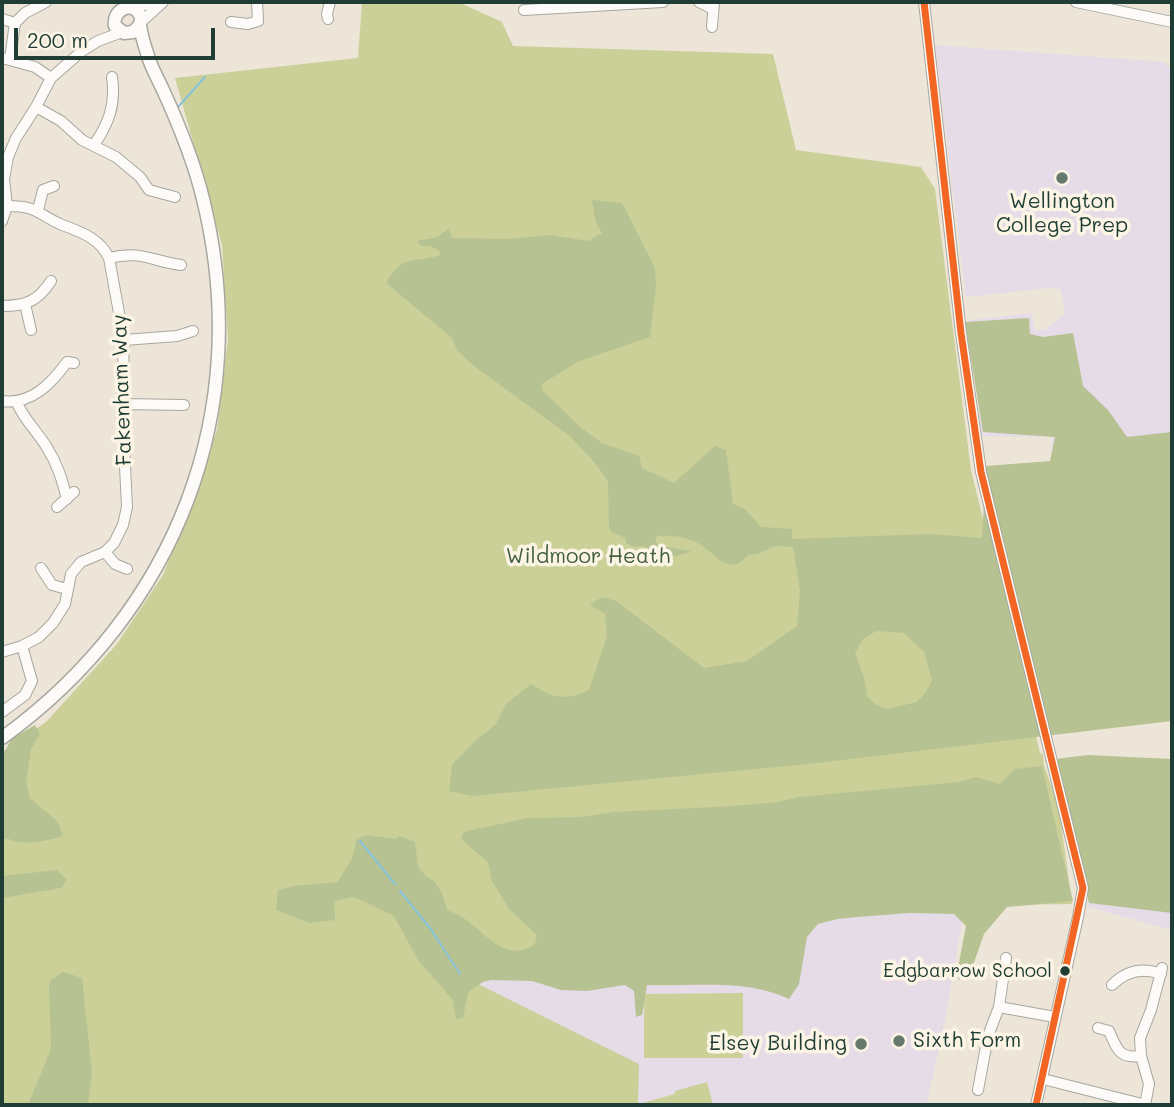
<!DOCTYPE html>
<html>
<head>
<meta charset="utf-8">
<style>
	body { margin:0 }
	#map { position:relative; width:1174px; height:1107px; overflow:hidden; background:#ede5d8; font-family:Mali,sans-serif }
	canvas { display:block }
	.frame { position:absolute; inset:0; border:4px solid #1f3d34; pointer-events:none }
	.scale { position:absolute; left:14px; top:28px; width:201px; height:32px; box-sizing:border-box; border:4px solid #1f3d34; border-top:0; padding-left:9px; font-size:21px; line-height:24px; white-space:nowrap; color:#1f3d34; -webkit-text-stroke:5px #fcf5e5; paint-order:stroke }
</style>
</head>
<body>
<div id="map">
<canvas width="1174" height="1107"></canvas>
<div class="frame"></div>
<div class="scale">200 m</div>
</div>
<script>
const ctx = document.querySelector('canvas').getContext('2d');
ctx.lineJoin = 'round';
function fillPath(path, color) { ctx.fillStyle = color; ctx.fill(path, 'evenodd'); }
function strokePath(path, color, width, dash) { ctx.strokeStyle = color; ctx.lineWidth = width; ctx.lineCap = dash ? 'butt' : 'round'; ctx.setLineDash(dash || []); ctx.stroke(path); }
function label(font, color, halo, rows, align = 'center') {
  ctx.font = font + ' Mali,sans-serif'; ctx.lineWidth = 7; ctx.setLineDash([]); ctx.textBaseline = 'middle'; ctx.strokeStyle = halo; ctx.fillStyle = color; for (const [text, x, y, turn = 0] of rows) {
    ctx.save(); ctx.translate(x, y); ctx.rotate((+turn || 0) * Math.PI / 180); ctx.textAlign = isNaN(turn) ? turn : align; if (halo) ctx.strokeText(text, 0, 0); ctx.fillText(text, 0, 0); ctx.restore();
  }
}
const built = new Path2D(`
	M935,45l231,17v4l6,1v377l-34,25 -87,-12 1,-20 -70,-1 -14,-116 64,-7 3,18 12,-2 17,-15 -1,-15 -3,-10 -10,-1 -84,9z
	M1172,867v63l-84,-23 1,-11z
	M772,904l193,2 -23,130 -15,66 -3,3h-469l6,-130z`);
const green = new Path2D(`
	M362,2h96l44,20 11,24 260,8 23,96 125,17 14,22 36,281 69,283 3,1 1,11 15,43 13,96 -134,2 -96,-2 -380,72 177,88 -1,41h-636v-353l44,-30 71,-78 46,-69 54,-145 11,-91 -6,-94 -47,-167 183,-20z
	M743,993v65h-99v-64z
	M707,1082l6,23h-70l-1,-2 33,-9v-3z`);
const forest = new Path2D(`
	M592,200l30,3 33,65 1,19 -6,50 -73,25 -35,22v6l38,37 22,16 37,13 3,12 32,15 41,-37 11,4 7,54 12,5 16,18 31,2v10l139,-5 51,4 4,-72 64,-5 5,-24 -72,-5 -18,-110 64,-4 1,16 13,3 30,-4 10,53 25,24 19,27 45,-5v289l-364,43 -335,32 -24,-5 3,-26 23,-24 20,-16 11,-21 25,-20c23,15 34,17 58,6l18,-54 -2,-22 -15,-9 12,-8 14,4 88,67 43,-7 50,-35 3,-35 -7,-44 -18,-1 -17,8 -10,1c-19,22 -30,1 -47,-10 -15,-9 -28,-10 -44,-9l-2,5 5,5 31,5c-26,10 -25,7 -48,-5l-9,1 -7,-3 -2,-6 -13,-6 -3,-4 -1,-47 -13,-18 -25,-27 -96,-70 -16,-15 -7,-14 -65,-54c18,-30 26,-19 54,-28l-1,-4 -9,-5h-9l-4,-5 21,-4 11,-9 3,10 56,1 42,-4 38,6 14,-8 -6,-10zM876,631l28,2 20,19 8,28 -6,12 -9,10 -30,7 -12,-5 -8,-8 -3,-18 -9,-25 8,-14z
	M35,725l5,9 -9,15 -5,34 4,15 28,24 5,14c-13,4 -31,8 -45,6 -7,-1 -9,-5 -16,-3v-81l9,-19z
	M1088,755l84,4v154l-83,-10 -34,-144z
	M1042,766l31,135 -66,6 -23,27 -12,34 -13,12 -2,-7 9,-47 -12,-12 -44,-1 -53,4 -20,2 -19,5 -11,13 -8,47 -10,15c-43,-21 -96,-12 -142,-14l-5,30 -6,2 -2,-26 -9,-6 -38,6 -26,-1 -29,-9 -41,-1 -8,2 -15,10 -5,26 -7,1 -3,-19 -35,-40 -24,-44 -40,-19 -20,4 1,19 -26,3 -33,-13 2,-20 16,-4 44,-4 15,-26 3,-16 10,-5 30,4 3,-3 16,6 3,25 8,9 9,6 7,11 5,17c5,2 11,4 15,7 22,14 44,48 73,27l2,-9 -28,-26 -17,-28 -4,-19 -26,-22v-6l5,-3 61,-13 54,-1 32,-5 120,-6 44,-4 21,-5 160,-15 17,-5 24,7 15,-15z
	M57,870l10,10 -6,8 -59,10v-22z
	M63,972l19,6 10,94 -4,33h-60l23,-56 -2,-64 2,-5z`);
const stream = new Path2D(`
	M178,107l27,-30
	M360,841l35,43
	M400,891l30,37 30,46`);
const minor = new Path2D(`
	M699,2l14,7
	M924,2l37,331 20,139 102,416 -5,29 -42,188
	M1076,2l96,20
	M132,8l25,-6
	M524,10l139,-8
	M2,19l13,4
	M328,19l-1,-5 3,-12
	M141,22l22,-20
	M231,22l17,2 10,-3 -1,-19
	M712,27l2,-25
	M2,58l33,9 16,11
	M10,59l5,-36 10,-10 21,-11
	M36,107l25,14 21,19 34,17 24,20 9,13 26,7
	M94,145c15,-22 22,-41 18,-68
	M38,210l5,-20 11,-4
	M2,221l5,-15 -3,-27 4,-22 8,-19 20,-31 15,-29 31,-27 16,-10 24,-9
	M109,258c32,-8 42,3 72,7
	M25,304l6,26
	M2,306c24,0 36,-5 49,-25
	M124,340l53,-4 16,-5
	M2,401c29,4 49,-17 65,-39l7,1
	M17,403c8,18 19,27 29,43 11,17 16,33 21,53
	M122,404l62,1
	M57,507l17,-15
	M105,552l10,12 12,5
	M41,568l11,17 15,4
	M2,652l20,-6 17,-9 14,-14 12,-19 6,-30 10,-12 24,-10 9,-9 9,-18 4,-18 -5,-103 2,-64 -15,-82c-10,-21 -29,-26 -49,-34 -24,-11 -22,-18 -53,-18
	M2,712l23,-17 7,-14 -10,-35
	M1112,985c14,-14 30,-18 49,-11
	M999,1007l56,10
	M1098,1028l11,3c8,18 10,28 32,25
	M1043,1079l103,26
	M978,1090l10,-54 11,-29 7,-49
	M1145,1105l4,-21 -8,-28 -1,-18 11,-28 11,-42`);
const major = new Path2D(`
	M2,738c175,-127 253,-328 201,-539 -9,-38 -24,-74 -40,-109 -5,-11 -12,-23 -15,-34 -3,-9 -7,-22 -8,-31 0,-7 3,-3 0,-10 -8,-15 -28,-5 -25,11l9,7 9,-1 7,-7`);
const bus1 = new Path2D(`
	M924,2l37,331 20,139 102,416 -47,217`);
const markers = [
	[1062,178,7,"#67786d"],
	[1065,971,6,"#1f3d34"],
	[899,1041,7,"#67786d"],
	[861,1044,7,"#67786d"]
];
const busNames = [
	["Edgbarrow School",1052,971]
];
const poiNames = [
	["Wellington",1062,202],
	["College Prep",1062,226],
	["Sixth Form",913,1041,"left"],
	["Elsey Building",847,1044,"right"]
];
const streetNames = [
	["Fakenham Way",122,390,-92]
];
const parkNames = [
	["Wildmoor Heath",588,557]
];
fillPath(built, '#e5dce8');
fillPath(green, '#cad097');
fillPath(forest, '#b7c292');
strokePath(stream, '#87c4d9', 2);
strokePath(minor, '#a8a79e', 12);
strokePath(major, '#a8a79e', 15);
strokePath(minor, '#fcfbf9', 10);
strokePath(major, '#fcfbf9', 12);
strokePath(bus1, '#f26522', 7);
for (const [x, y, r, color] of markers) { const dot = new Path2D(); dot.arc(x, y, r, 0, 2 * Math.PI); ctx.fillStyle = color; ctx.fill(dot); strokePath(dot, '#fcf5e5', 2.5); }
label('19px', '#1f3d34', '#fcf5e5', busNames, 'right');
label('21px', '#1f3d34', '#fcf5e5', poiNames);
label('21px', '#1f3d34', '#fcf5e5', streetNames);
label('21px', '#435e40', '#fcf5e5', parkNames);
</script>
</body>
</html>
